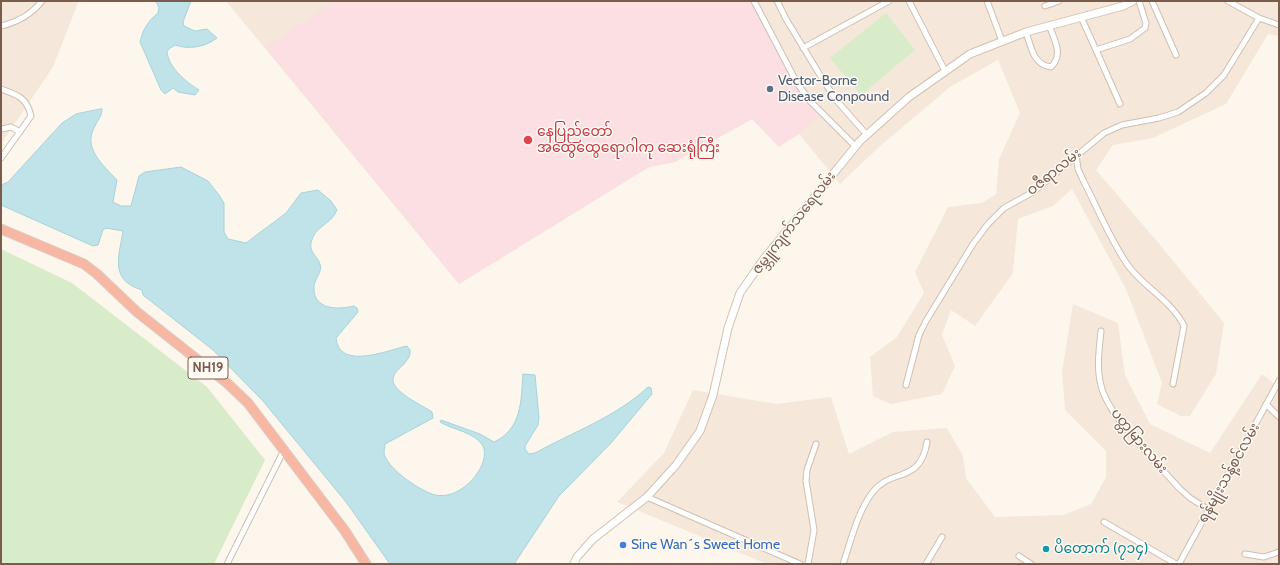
<!DOCTYPE html>
<html>
<head>
<meta charset="utf-8">
<style>
	body { margin:0 }
	#map { position:relative; width:1280px; height:565px; overflow:hidden; background:#fdf6ec; font-family:Cabin,sans-serif }
	canvas { display:block }
	.frame { position:absolute; inset:0; border:2px solid #7a5c4d; pointer-events:none }
</style>
</head>
<body>
<div id="map">
<canvas width="1280" height="565"></canvas>
<div class="frame"></div>
</div>
<script>
const ctx = document.querySelector('canvas').getContext('2d');
ctx.lineJoin = 'round';
function fillPath(path, color) { ctx.fillStyle = color; ctx.fill(path, 'evenodd'); }
function strokePath(path, color, width, dash) { ctx.strokeStyle = color; ctx.lineWidth = width; ctx.lineCap = dash ? 'butt' : 'round'; ctx.setLineDash(dash || []); ctx.stroke(path); }
function label(font, color, halo, rows, align = 'center') {
  ctx.font = font + ' Cabin,"Noto Sans Myanmar",sans-serif'; ctx.lineWidth = 3; ctx.setLineDash([]); ctx.textBaseline = 'middle'; ctx.strokeStyle = halo; ctx.fillStyle = color; for (const [text, x, y, turn = 0] of rows) {
    ctx.save(); ctx.translate(x, y); ctx.rotate((+turn || 0) * Math.PI / 180); ctx.textAlign = isNaN(turn) ? turn : align; if (halo) ctx.strokeText(text, 0, 0); ctx.fillText(text, 0, 0); ctx.restore();
  }
}
const residential = new Path2D(`
	M1,1h76l1,2 -25,64 -52,77z
	M226,1h1053v35l-11,-2 -42,70 -73,34 -40,7 -17,25 65,76 63,77 -8,51 -26,42h-9l-24,-12 5,-21 -36,-94 -54,-100 -19,17 -35,13 -5,54 -38,53 -24,-16 -9,25 13,31 -13,28 -51,10 -18,-8 -3,-39 27,-20 27,-44 -9,-21 33,-65 34,-4 14,-9 3,-35 21,-46 -22,-53 -48,27 -71,60 -39,37 -41,-50 -20,13 -27,-28 -77,43 -26,5 -190,117z
	M1073,304l45,19 7,52 25,49 60,29 52,-79 17,14v176h-512l-150,-62 47,-49 29,-63 83,14 55,-7 18,57 44,-22 54,-4 16,28 3,22 29,39 68,-2 28,-11 15,-27v-26l-41,-41 -3,-38z`);
const medical = new Path2D(`
	M334,1h415l69,115 -19,18 -20,13 -27,-28 -77,43 -26,5 -190,117 -194,-237z`);
const green = new Path2D(`
	M886,13l29,37 -54,45 -31,-37z
	M1,249l71,34 135,104 58,73 -51,104h-213z`);
const water = new Path2D(`
	M156,1h35l-8,21 1,4 11,5 12,-2 10,9c-12,9 -28,12 -42,7l-6,4 -2,3c2,16 19,30 32,38l-4,5 -17,-3 -5,-4 -8,6 -4,-4 -21,-48c3,-13 8,-21 18,-29l1,-5z
	M102,109c0,8 -4,10 -7,17 -13,22 8,39 22,54l-4,22 8,4h10l8,-30 6,-4 36,-5 27,14 11,14 5,8v29l4,7 18,4 40,-30 15,-20 17,-3 13,11 6,9c-6,15 -23,16 -26,33 -2,9 7,14 9,21 3,8 -6,15 -6,23 -1,23 24,23 40,19l3,2 1,4 -22,26c3,33 52,12 71,8l3,4c1,6 -3,10 -6,14 -4,4 -10,8 -11,15 -1,13 29,26 39,33l1,6 -48,26c0,3 -2,9 0,12 5,14 35,35 50,39 19,4 38,-12 46,-28 3,-7 5,-14 2,-21 -8,-14 -30,-16 -43,-24l1,-2 39,14 14,8c28,-13 27,-41 29,-68l12,1 4,43 -1,7 -13,21v3l4,5 6,-1c38,-21 81,-36 113,-66l3,1 1,6 -41,49 -52,53 -45,68h-124l-44,-62 -83,-101 -50,-51 -70,-55 -1,-5c-33,-10 -23,-33 -19,-59l-17,-3 -3,2 -5,15 -5,1 -92,-41v-20l7,-3 54,-59 14,-9z`);
const street = new Path2D(`
	M754,1l43,82 13,18 45,45
	M777,1l9,18 37,61 14,21 30,34
	M909,1l36,70
	M987,1l15,40
	M1152,1l24,54
	M1228,1l31,17 20,7
	M1045,6l14,-5
	M1081,17l15,33
	M1,26c17,-4 30,-11 41,-25
	M1026,32c5,14 7,33 25,35 13,-12 3,-28 -2,-42
	M803,48l86,-47
	M1,89c17,6 26,9 30,27l-30,42
	M1120,104l-24,-54 34,-11 15,-11 1,-5 -7,-22
	M1,129l10,-2 9,5
	M1076,155l2,14 6,13c14,27 26,57 43,82 15,22 46,38 57,62l-11,58
	M1101,331c-2,20 -5,39 1,58 9,30 55,74 77,99l11,10 19,12
	M906,385l13,-50 7,-14 47,-77 15,-20 16,-16 29,-16 71,-59 18,-8 37,-7 19,-6 28,-19 18,-18 35,-57
	M1266,404l13,13
	M647,497l153,67
	M1104,522l72,42
	M1245,554l19,3 15,-5
	M1019,556l12,8
	M227,564l57,-114
	M808,564l6,-34 -8,-49 1,-11 9,-26
	M843,564c8,-23 14,-51 29,-71 19,-26 48,-8 55,-51
	M926,564l16,-27
	M1179,564l100,-183`);
const secondary = new Path2D(`
	M574,564l3,-7 16,-18 54,-42 29,-32 24,-34 13,-36 15,-67 12,-35 23,-33 97,-119 49,-44 61,-43 56,-22 97,-26 10,-5`);
const highway = new Path2D(`
	M1,229l83,35 13,10 40,38 90,71 21,20 97,128 21,33`);
const markers = [
	[770,89,4,"#5c6f8a"],
	[528,140,5,"#e0444e"],
	[623,545,4,"#3f7fe0"],
	[1046,549,4,"#0f9aa8"]
];
const shields = [
	[208,368,40]
];
const shieldNames = [
	["NH19",208,368]
];
const serviceNames = [
	["Vector-Borne",778,81],
	["Disease Conpound",778,97]
];
const healthNames = [
	["နေပြည်တော်",537,132],
	["အထွေထွေရောဂါကု ဆေးရုံကြီး",537,148]
];
const streetNames = [
	["ဝဇီရာလမ်း",1054,172,-39],
	["ဇမ္ဘူကျက်သရေလမ်း",794,223,-52],
	["ပတ္တမြားလမ်း",1139,441,50],
	["ရန်မျိုးသန့်စင်လမ်း",1229,473,-61]
];
const shopNames = [
	["Sine Wan´s Sweet Home",631,545]
];
const cultureNames = [
	["ပိတောက် (၇၁၄)",1054,549]
];
fillPath(residential, '#f5e8da');
fillPath(medical, '#fbdfe3');
fillPath(green, '#d8ecc9');
fillPath(water, '#bfe3e8');
strokePath(water, '#a5d3da', 1);
strokePath(street, '#d1beb0', 7);
strokePath(secondary, '#d6c0b0', 9);
strokePath(highway, '#dad1cd', 11);
strokePath(street, '#fff', 5);
strokePath(secondary, '#fff', 7);
strokePath(highway, '#f7b7a3', 9);
for (const [x, y, r, color] of markers) { const dot = new Path2D(); dot.arc(x, y, r, 0, 2 * Math.PI); ctx.fillStyle = color; ctx.fill(dot); strokePath(dot, '#fffaf3', 1.5); }
for (const [x, y, w] of shields) { const box = new Path2D(); box.roundRect(x - w / 2, y - 11, w, 22, 3); ctx.fillStyle = '#fffaf3'; ctx.fill(box); strokePath(box, '#7a5c4d', 1); }
label('bold 13px', '#7a5c4d', null, shieldNames);
label('14px', '#4e5e75', '#fffaf3', serviceNames, 'left');
label('14px', '#be3a42', '#fffaf3', healthNames, 'left');
label('14px', '#7a5c4d', '#fffaf3', streetNames);
label('14px', '#366cbe', '#fffaf3', shopNames, 'left');
label('14px', '#0d838f', '#fffaf3', cultureNames, 'left');
</script>
</body>
</html>
